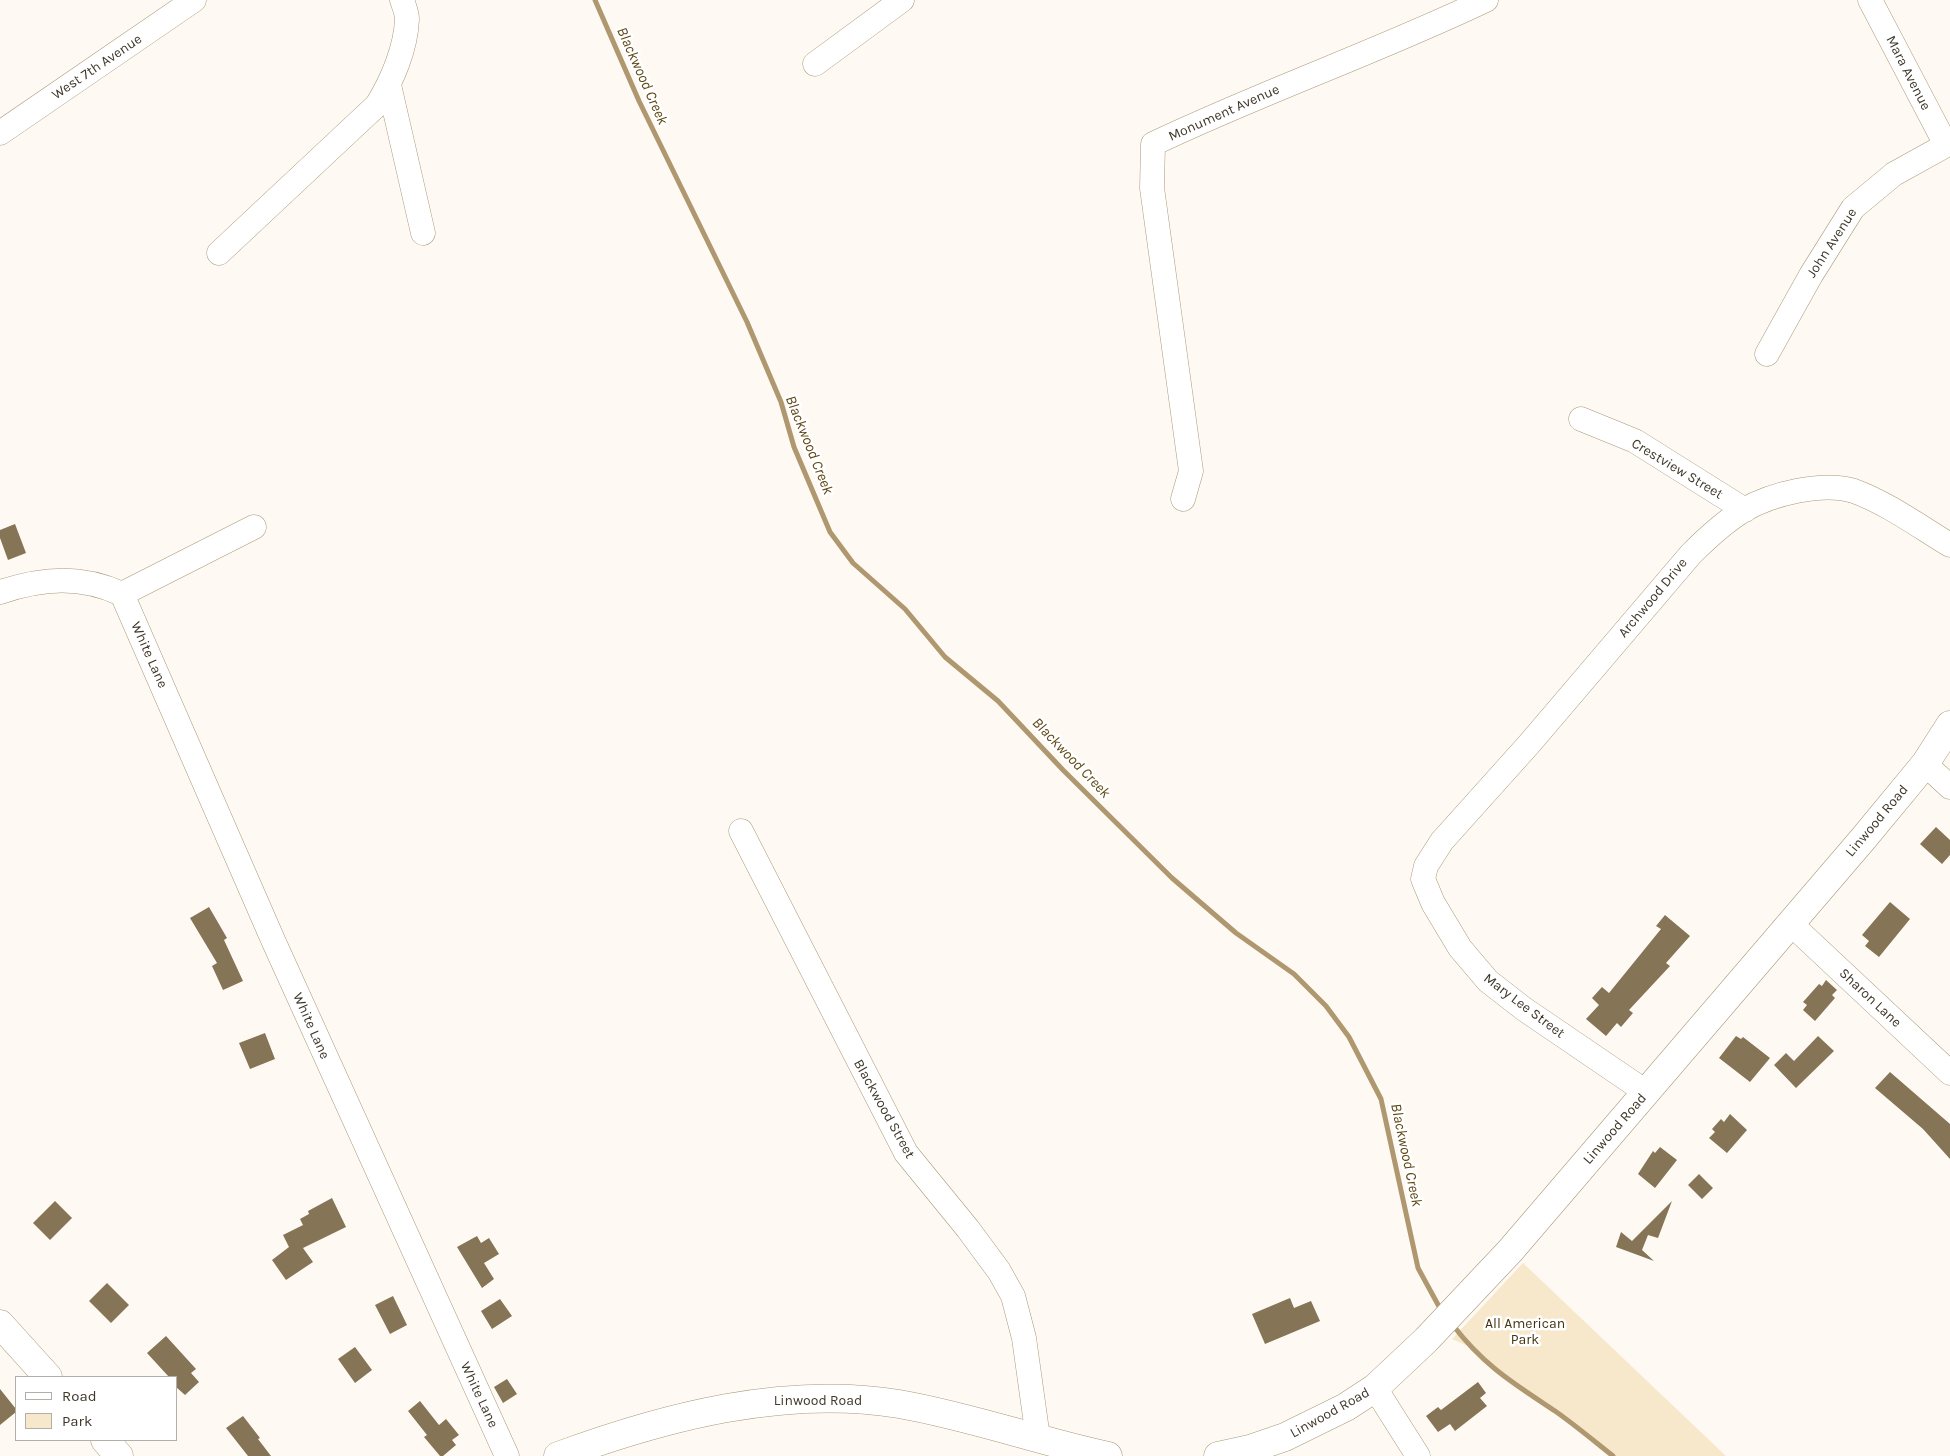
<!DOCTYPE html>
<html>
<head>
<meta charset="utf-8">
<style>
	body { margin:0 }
	#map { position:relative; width:1950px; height:1456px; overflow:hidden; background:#fefaf3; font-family:Karla,sans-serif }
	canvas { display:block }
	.legend { position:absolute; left:15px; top:1376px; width:162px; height:65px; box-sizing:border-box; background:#fff; border:1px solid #b2afaa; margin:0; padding:6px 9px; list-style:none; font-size:15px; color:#3e372a }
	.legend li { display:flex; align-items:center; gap:10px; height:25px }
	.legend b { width:25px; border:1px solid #b2afaa }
</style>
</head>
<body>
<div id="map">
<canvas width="1950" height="1456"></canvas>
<ul class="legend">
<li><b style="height:6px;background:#fff"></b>Road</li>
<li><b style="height:14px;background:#f7e7cb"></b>Park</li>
</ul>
</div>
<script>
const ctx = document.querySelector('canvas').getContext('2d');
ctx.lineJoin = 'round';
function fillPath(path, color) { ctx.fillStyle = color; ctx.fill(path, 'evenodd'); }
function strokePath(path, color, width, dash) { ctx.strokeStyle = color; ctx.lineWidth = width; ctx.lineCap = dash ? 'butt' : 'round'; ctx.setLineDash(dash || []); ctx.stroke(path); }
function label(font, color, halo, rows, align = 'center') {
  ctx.font = font + ' Karla,sans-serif'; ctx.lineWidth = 5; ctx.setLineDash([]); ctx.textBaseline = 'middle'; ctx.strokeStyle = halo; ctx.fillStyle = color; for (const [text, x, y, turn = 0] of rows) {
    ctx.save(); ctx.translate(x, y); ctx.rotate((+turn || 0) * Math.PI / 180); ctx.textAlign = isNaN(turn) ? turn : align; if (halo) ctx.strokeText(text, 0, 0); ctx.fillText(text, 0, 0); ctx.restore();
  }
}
const green = new Path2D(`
	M1523,1263l203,193h-113l-56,-43 -54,-36 -33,-30 -18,-8z`);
const stream = new Path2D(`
	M595,0l44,101 108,221 34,80 13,45 36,85 23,31 52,46 40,48 53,44 65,69 109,108 64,55 58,41 32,32 23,31 32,62 37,169 24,44
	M1452,1324c32,42 61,59 103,87 20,14 39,30 58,45`);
const building = new Path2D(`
	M15,524l11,29 -18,7 -8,-22v-8z
	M1936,827l14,13v15l-8,9 -22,-20z
	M1890,902l20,17 -31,38 -14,-11 4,-5 -7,-6z
	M209,907l18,31 -3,2 19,41 -20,9 -11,-24 5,-3 -27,-45z
	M1665,915l25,21 -24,27 4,3 -41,44 4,3 -12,14 -4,-4 -11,13 -20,-17 13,-14 -7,-7 10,-11 7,6 52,-64 -5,-3z
	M1826,980l11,10 -5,5 3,3 -20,23 -12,-11 4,-5 -4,-3 16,-18 3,2z
	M265,1033l10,26 -25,10 -11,-26z
	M1736,1036l5,3 2,-2 27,21 -20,24 -31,-24z
	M1818,1036l16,15 -38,37 -22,-23 12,-12 8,8z
	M1890,1072l60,52v35l-27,-30 -48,-41z
	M1730,1114l17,16 -20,23 -18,-15 6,-6 -3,-3 9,-10 3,3z
	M1660,1147l17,13 -22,28 -17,-14 15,-23 2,2z
	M1699,1174l14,14 -11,11 -14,-14z
	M332,1198l14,29 -43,21 10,14 -27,18 -14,-20 17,-13 -6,-12 20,-10 -3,-6 9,-5 -1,-3z
	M55,1201l17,17 -22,22 -17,-17z
	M1672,1201l-14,37 -10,-3 -6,15 12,11 -38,-14 5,-15 11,9z
	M477,1236l4,7 8,-5 10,16 -15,9 10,16 -12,9 -25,-41z
	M107,1283l22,22 -18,18 -22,-22z
	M393,1296l14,29 -17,9 -15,-29z
	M1290,1298l4,10 17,-7 9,20 -55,23 -13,-30z
	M500,1299l12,17 -20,13 -11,-18z
	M166,1336l30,33 -5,4 8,9 -14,13 -9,-8v-10h-7l-22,-24z
	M355,1347l17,23 -17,13 -17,-24z
	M507,1379l10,15 -14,9 -9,-16z
	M1478,1382l8,11 -6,5 7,8 -32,25 -5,-7 -12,8 -12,-16 12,-9 3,3z
	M0,1389l16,20v3l-16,13z
	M420,1401l19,24 7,-6 13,16 -7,5 4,5 -13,11h-3l-16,-19 3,-2 -19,-24z
	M243,1416l17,22 -2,1 13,17h-23l-22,-28z`);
const minor = new Path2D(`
	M1870,0l76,145
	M815,64l87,-64
	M389,85l34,148
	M0,133l194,-133
	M219,253l158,-148c15,-24 29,-57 30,-86 0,-6 -3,-13 -5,-19
	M1767,354l44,-79 42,-67 41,-34 56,-31
	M1581,419l54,22 110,69
	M1183,499l8,-28 -39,-283 1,-44c109,-52 224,-92 333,-144
	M0,592c43,-14 80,-17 122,2l151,346 234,516
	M122,594l132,-67
	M1925,764l25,23
	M741,831l165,322 62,76 31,42 14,25 11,42 14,100
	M1790,923l160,150
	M1646,1092l-122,-83 -36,-28 -28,-33 -27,-45 -10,-24 3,-13 16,-25 88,-98 161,-189c16,-16 33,-32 53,-44 27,-16 79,-29 110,-19 33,12 66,36 96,54
	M1375,1388l43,68`);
const major = new Path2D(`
	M0,1324l48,53
	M105,1440l14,16
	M558,1456c106,-39 227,-71 341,-52 70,12 139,37 209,52
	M1218,1456l32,-7 35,-12 61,-30 29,-19 51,-48 84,-89 353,-412 62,-75 25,-39`);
const streetNames = [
	["West 7th Avenue",97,67,-34],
	["Mara Avenue",1908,73,63],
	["Monument Avenue",1224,113,-24],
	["John Avenue",1832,243,-57],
	["Crestview Street",1677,469,31],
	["Archwood Drive",1653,598,-50],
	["White Lane",149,655,66],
	["Linwood Road",1877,821,-50],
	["Sharon Lane",1870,998,43],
	["Mary Lee Street",1524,1006,37],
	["White Lane",311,1026,66],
	["Blackwood Street",884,1109,61],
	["Linwood Road",1615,1129,-49],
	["White Lane",479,1395,65],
	["Linwood Road",818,1401],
	["Linwood Road",1330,1413,-29]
];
const parkNames = [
	["All American",1525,1324],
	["Park",1525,1340]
];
const waterNames = [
	["Blackwood Creek",642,76,66],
	["Blackwood Creek",809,445,68],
	["Blackwood Creek",1071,758,46],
	["Blackwood Creek",1406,1155,78]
];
fillPath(green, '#f7e7cb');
strokePath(stream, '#af986f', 5);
fillPath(building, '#857456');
strokePath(minor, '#aa987a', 25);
strokePath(major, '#aa987a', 29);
strokePath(minor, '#fff', 24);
strokePath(major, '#fff', 28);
label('14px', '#3e372a', '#fff', streetNames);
label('14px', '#431', '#fff', parkNames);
label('italic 15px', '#614816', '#fff', waterNames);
</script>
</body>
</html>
